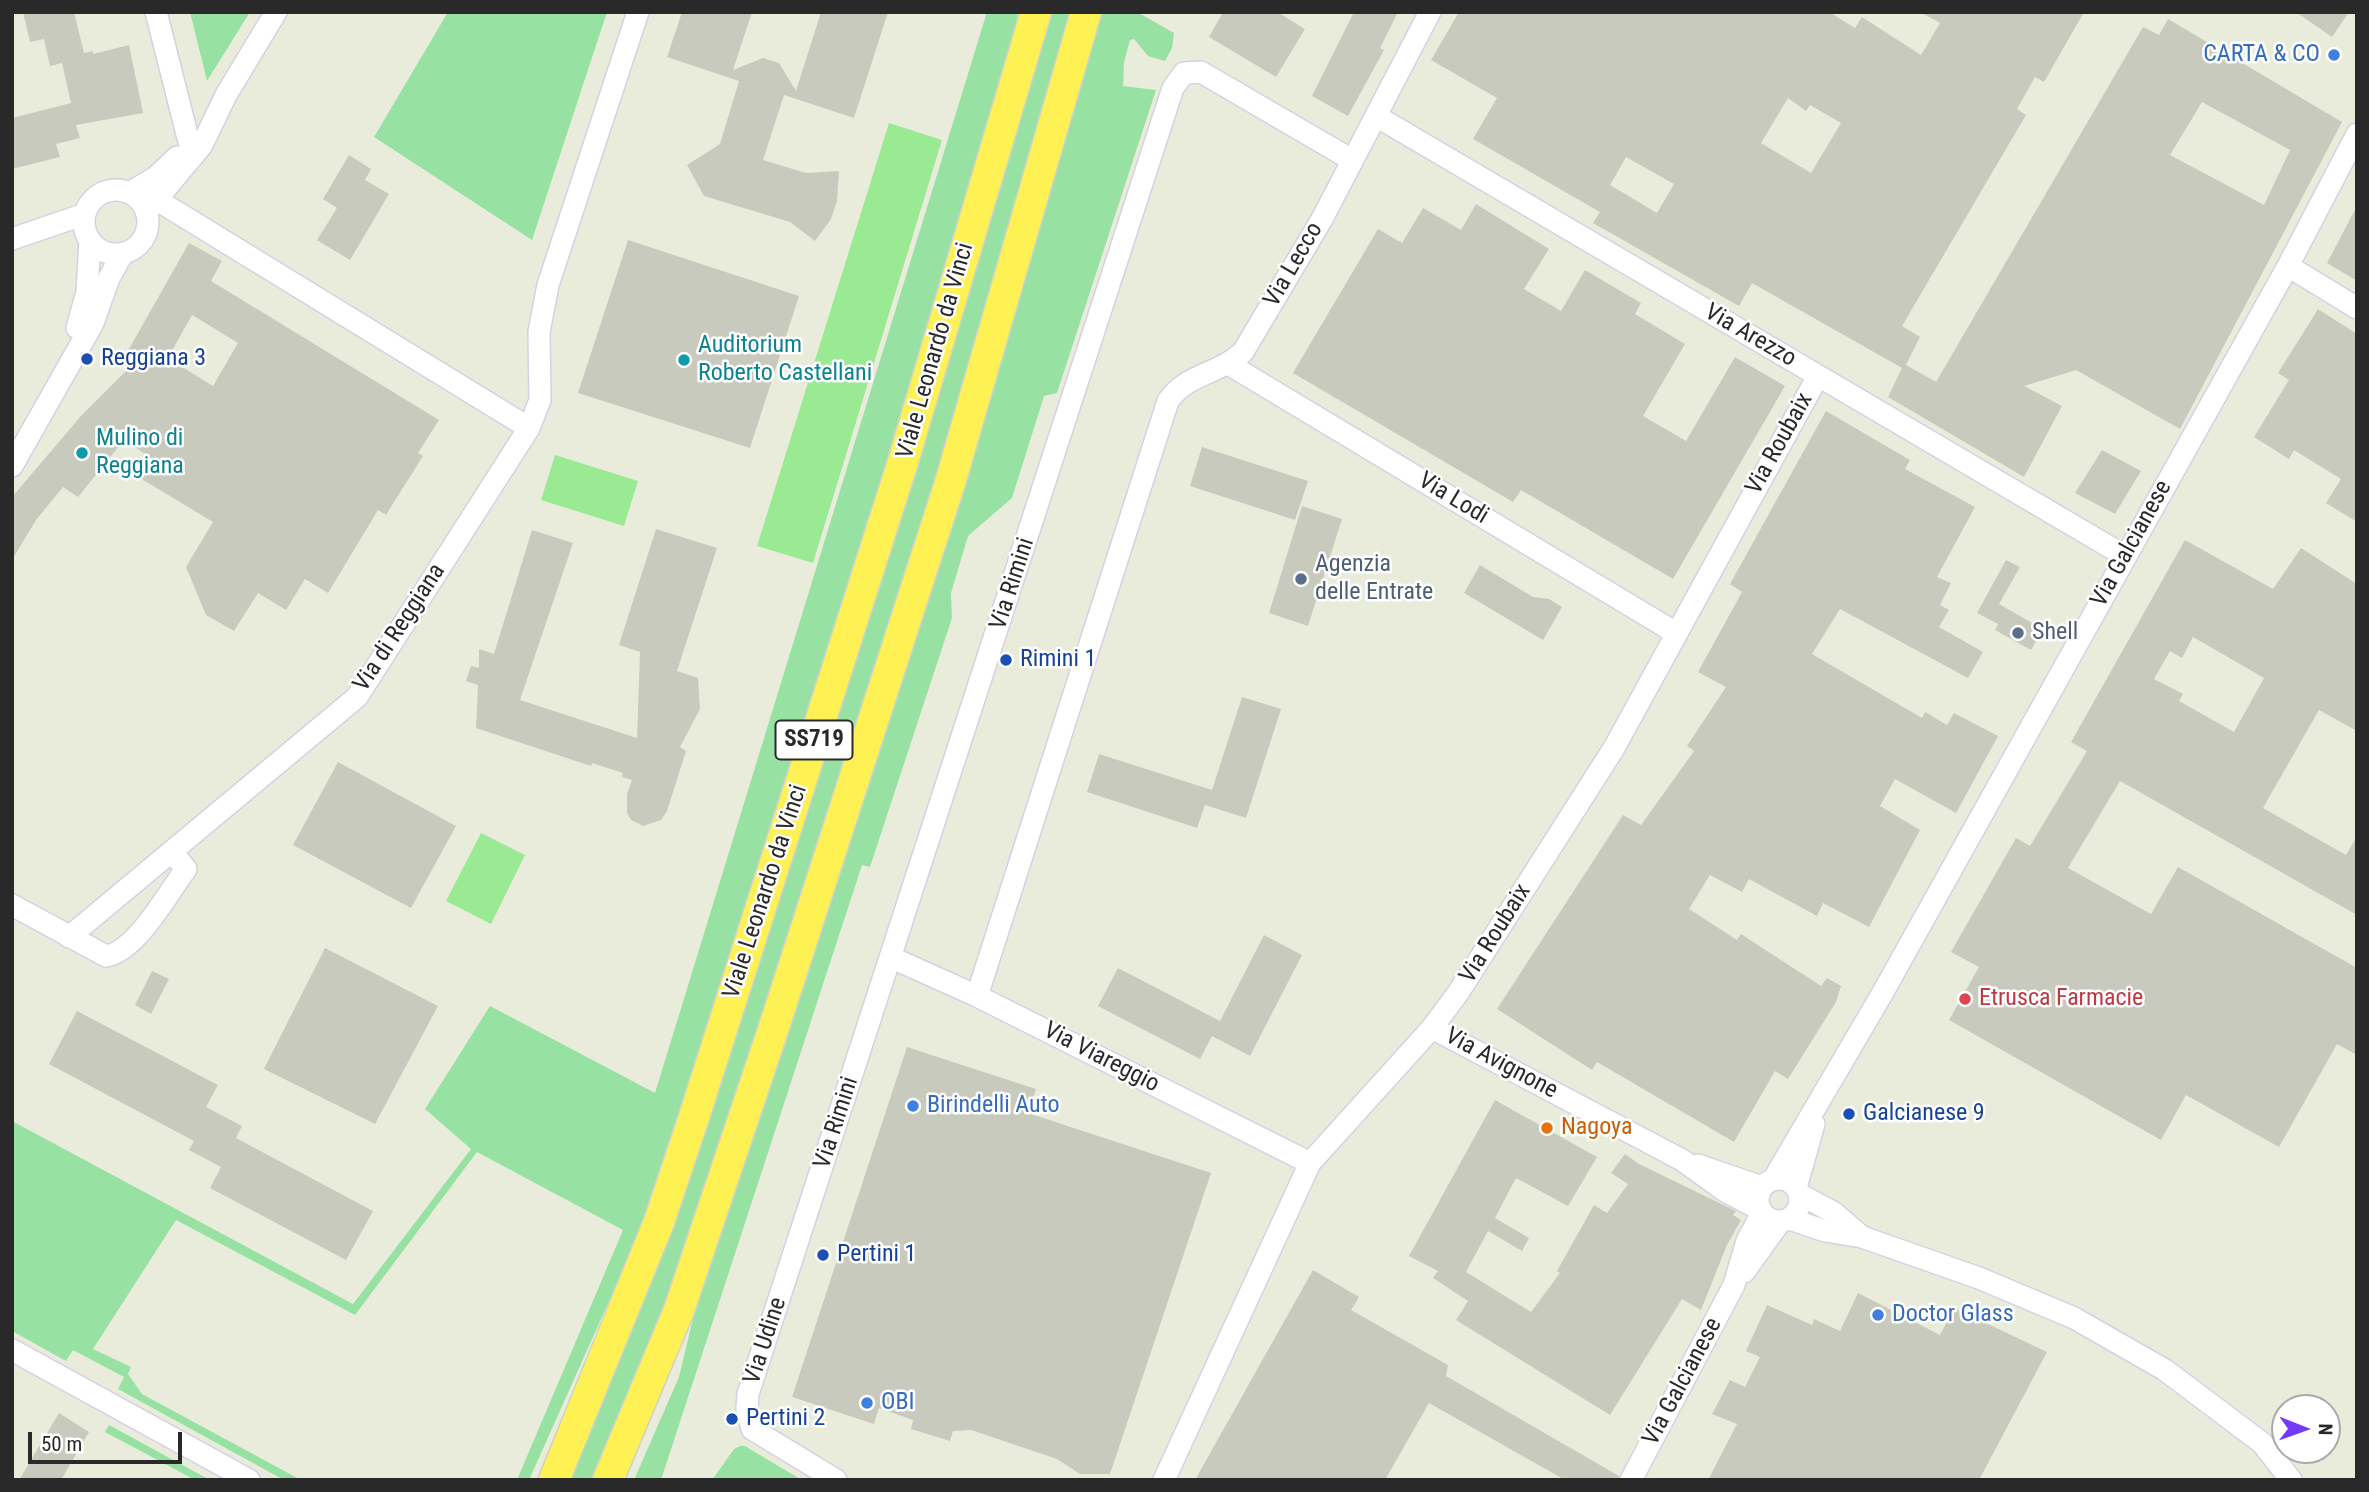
<!DOCTYPE html>
<html>
<head>
<meta charset="utf-8">
<style>
	body { margin:0 }
	#map { position:relative; width:2369px; height:1492px; overflow:hidden; background:#eaecdb; font-family:"Roboto Condensed",sans-serif }
	canvas { display:block }
	.frame { position:absolute; inset:0; border:14px solid #292929; pointer-events:none }
	.north { position:absolute; left:2271px; top:1394px; width:70px; height:70px; box-sizing:border-box; background:#fff; border:2px solid #a9a9a9; border-radius:50%; rotate:91deg; font-size:19px; font-weight:700; line-height:28px; text-align:center; color:#292929 }
	.north::after { content:''; display:block; margin:auto; width:24px; height:32px; background:#753af9; clip-path:polygon(50% 0,100% 100%,50% 72%,0 100%) }
	.scale { position:absolute; left:28px; top:1432px; width:154px; height:32px; box-sizing:border-box; border:4px solid #292929; border-top:0; padding-left:9px; font-size:21px; line-height:24px; white-space:nowrap; color:#292929; -webkit-text-stroke:5px #fff; paint-order:stroke }
</style>
</head>
<body>
<div id="map">
<canvas width="2369" height="1492"></canvas>
<div class="frame"></div>
<div class="north">N</div>
<div class="scale">50 m</div>
</div>
<script>
const ctx = document.querySelector('canvas').getContext('2d');
ctx.lineJoin = 'round';
function fillPath(path, color) { ctx.fillStyle = color; ctx.fill(path, 'evenodd'); }
function strokePath(path, color, width, dash) { ctx.strokeStyle = color; ctx.lineWidth = width; ctx.lineCap = dash ? 'butt' : 'round'; ctx.setLineDash(dash || []); ctx.stroke(path); }
function label(font, color, halo, rows, align = 'center') {
  ctx.font = font + ' "Roboto Condensed",sans-serif'; ctx.lineWidth = 5; ctx.setLineDash([]); ctx.textBaseline = 'middle'; ctx.strokeStyle = halo; ctx.fillStyle = color; for (const [text, x, y, turn = 0] of rows) {
    ctx.save(); ctx.translate(x, y); ctx.rotate((+turn || 0) * Math.PI / 180); ctx.textAlign = isNaN(turn) ? turn : align; if (halo) ctx.strokeText(text, 0, 0); ctx.fillText(text, 0, 0); ctx.restore();
  }
}
const green = new Path2D(`
	M190,12h60l-43,69z
	M448,12h159l-75,228 -158,-103z
	M987,12h31l-5,29 -134,458 -231,715 -119,266h-12l106,-250 -146,-78 -122,163 -179,-95 -83,129 38,18 -3,7 14,20 159,86h-17l-166,-91 6,-12 -51,-27 -7,11 -54,-30v-210l341,183 118,-155 -46,-40 65,-103 165,87z
	M1047,12h26l-120,416 -278,856 -81,196h-29z
	M1100,12h37l37,21 -2,15 -7,13 -17,-5 -14,-17 -4,1 -6,22 -1,24 33,4 -99,303 -13,3 -32,102 -44,38 -17,57 1,25 -82,249 -8,-2 -201,615h-27l45,-103 20,-84 67,-192 116,-361 120,-386z
	M109,1425l101,55h-15l-90,-48z
	M740,1446h5l55,33 -88,1 22,-31z`);
const pitch = new Path2D(`
	M889,123l53,17 -129,423 -56,-17z
	M555,455l83,26 -14,45 -83,-26z
	M481,833l44,22 -34,69 -45,-23z`);
const building = new Path2D(`
	M23,12h51l10,41 9,-2v3l36,-9 14,68 -67,12 4,13 -24,6 4,13 -48,12v-51l59,-15 -9,-40 -12,3 -6,-27 -14,3z
	M682,12h70l-19,58 30,-12 16,5 17,28 25,-79h67l-34,106 -70,-23 -21,65 43,13 33,-2 -2,30 -6,18 -16,22 -25,-19 -86,-26 -17,-31 33,-21 19,-63 -72,-24z
	M1223,12h54l28,17 -29,48 -67,-40z
	M1354,12h44l-18,36 4,2 -36,66 -36,-20z
	M1459,12h370l26,16 7,-11 59,38 19,-32 -20,-11h164l-40,70 -9,-5 -18,32 9,6 -124,211 18,11 -14,28 30,17 207,-355 16,8 9,-16 174,103 -162,307 -104,-59 -52,16 38,20 -38,71 -136,-80 14,-29 -150,-85 -13,23 -146,-83 7,-11 -127,-73 24,-41 -66,-38zM1788,98l18,13 4,-6 31,18 -30,50 -50,-30zM2202,102l88,48 -26,55 -94,-50zM1626,157l48,27 -17,29 -47,-28z
	M2296,12h53l-17,25z
	M349,155l22,14 -6,11 24,14 -39,66 -33,-20 20,-32 -14,-9z
	M1476,204l73,45 -25,40 37,22 24,-41 56,33 -6,11 50,30 -42,72 43,25 49,-84 50,29 -112,193 -152,-89 -8,12 -220,-129 85,-144 24,14 21,-35 38,22z
	M2357,206v75l-30,-18z
	M628,240l171,56 -49,152 -172,-55z
	M189,243l33,18 -11,20 228,139 -21,33 5,3 -37,59 -8,-5 -50,83 -23,-14 -19,31 -28,-17 -24,38 -28,-16 -20,-48 27,-45 -73,-44 13,-19 -29,-19 -46,57 -15,-10 -27,33 -24,40v-63l69,-81 54,-54 -10,-6zM192,315l46,28 -25,43 -45,-28z
	M2318,309l39,25v188l-31,-19 15,-24 -47,-29 -5,9 -35,-22 35,-57 -11,-7z
	M1826,411l84,49 -5,9 70,38 -38,70 14,6 -11,22 9,5 -10,17 44,25 -15,26 -128,-69 -28,45 110,64 3,-6 22,13 7,-12 44,23 -42,77 -61,-34 -15,27 40,24 -51,97 -46,-24 -6,13 -68,-37 -7,13 -32,-17 -21,34 48,31 4,-6 80,52 6,-8 14,8 -5,16 -48,77 -13,-8 -41,71 -137,-80 -5,8 -95,-61 126,-194 18,10 53,-74 -7,-5 39,-59 -28,-15 44,-80 -12,-8z
	M1202,447l106,34 -13,39 -105,-34z
	M2102,450l39,21 -26,43 -40,-21z
	M1302,506l40,13 -34,107 -39,-13z
	M656,529l61,19 -40,123 21,7 2,31 -20,38 6,4 -19,60 -6,9 -18,6 -12,-6 -4,-7v-19l5,-14 -10,-3 1,-4 -31,-10 -1,3 -115,-38 2,-43 -12,-4 5,-15 8,2v-19l15,5 38,-124 41,13 -53,157 117,38 3,-86 -21,-7z
	M2185,540l88,49 28,-41 56,36v147l-38,-21 -56,98 83,47 11,-19v79l-237,-134 -52,87 83,46 27,-47 179,101v87l-20,-11 -58,103 -93,-52 -25,45 -212,-120 30,-53 -28,-15 65,-114 14,8 57,-95 -16,-9zM2193,637l71,41 -30,54 -55,-31 4,-7 -29,-15 16,-28 12,7z
	M2006,560l14,7 -21,37 44,25 -12,21 -36,-20 3,-6 -21,-11z
	M1480,565l53,32 16,2 13,8 -19,33 -79,-47z
	M1242,697l39,12 -35,109 -41,-13 -8,23 -110,-36 12,-38 113,36z
	M338,762l118,64 -45,82 -118,-63z
	M1264,935l38,20 -52,101 -38,-20 -12,23 -102,-53 20,-38 102,53z
	M325,948l113,58 -63,118 -111,-55z
	M152,971l17,8 -18,35 -16,-9z
	M77,1011l141,74 -12,22 36,19 -6,12 137,73 -27,49 -136,-72 11,-21 -32,-17 5,-9 -145,-77z
	M907,1047l129,42 -8,24 183,60 -101,301h-30l-23,-15 -86,-29 -18,1 -3,10 -39,-12 2,-9 -34,-12 -5,16 -82,-27z
	M1495,1100l102,57 -29,49 -52,-28 -21,40 34,20 -7,13 -34,-20 -22,41 65,40 29,-39 -3,-2 37,-66 13,8 21,-29 -17,-11 14,-19 14,10 97,47 -3,4 8,5 -14,25 -26,65 -19,-11 -72,116 -154,-95 12,-19 -35,-23 5,-7 -29,-15z
	M1313,1270l46,27 -8,13 97,55 -2,11 173,100 -1,4h-53l-136,-77 -44,77h-190z
	M1858,1293l82,42 14,-27 93,44 -68,128h-271l29,-56 -25,-10 18,-34 15,7 15,-30 -14,-6 21,-46 45,20 2,-6 26,12z
	M59,1413l30,19 -28,48h-42z`);
const minor = new Path2D(`
	M156,12l33,130
	M1376,116l749,440
	M84 222a32 32 0 1 1 64 0a32 32 0 1 1-64 0Z
	M129,193l27,-16 21,-20
	M157,200l372,228
	M146,212l56,-67 24,-50 50,-83
	M12,239l73,-25
	M2288,266l69,42
	M77,328l10,-36 3,-52
	M1230,365l446,268
	M12,466l81,-143 16,-45 14,-25
	M12,905l94,51c30,-4 62,-63 80,-87l-14,-17
	M69,937l288,-240 172,-269 11,-28 -1,-68 9,-47 90,-273
	M890,957l87,39 333,167
	M977,996l191,-595c19,-28 50,-26 75,-49l79,-133 108,-207
	M1432,1028l250,132 43,31 34,18
	M1698,1165l64,22
	M1758 1200a21 21 0 1 1 42 0a21 21 0 1 1-42 0Z
	M1773,1180l109,-186 406,-728 69,-132
	M1796,1188l18,-64
	M1799,1194l34,18 29,25
	M1790,1219l35,12 37,6 117,41 95,40 91,52 97,73 29,37
	M1744,1272l36,-50
	M12,1350l237,130
	M836,1480l-84,-51 -5,-20 1,-15 425,-1306 11,-15 17,-1 151,88
	M1164,1480l146,-317 122,-135 26,-35 156,-245 204,-372
	M1631,1480l103,-195 13,-44 15,-28`);
const highway = new Path2D(`
	M554,1480l105,-258 34,-102 209,-655 134,-453
	M608,1480l71,-170 95,-283 176,-544 136,-471`);
const markers = [
	[2334,55,7,"#3f7fe0"],
	[87,359,7,"#1a4fb4"],
	[684,360,7,"#0f9aa8"],
	[82,453,7,"#0f9aa8"],
	[1301,579,7,"#5c6f8a"],
	[2018,633,7,"#5c6f8a"],
	[1006,660,7,"#1a4fb4"],
	[1965,999,7,"#e0444e"],
	[913,1106,7,"#3f7fe0"],
	[1849,1114,7,"#1a4fb4"],
	[1547,1128,7,"#e8710a"],
	[823,1255,7,"#1a4fb4"],
	[1878,1315,7,"#3f7fe0"],
	[867,1403,7,"#3f7fe0"],
	[732,1419,7,"#1a4fb4"]
];
const shields = [
	[814,740,77]
];
const shieldNames = [
	["SS719",814,740]
];
const shopNames = [
	["CARTA & CO",2320,55,"right"],
	["Birindelli Auto",927,1106],
	["Doctor Glass",1892,1315],
	["OBI",881,1403]
];
const streetNames = [
	["Via Lecco",1294,265,-60],
	["Via Arezzo",1750,336,30],
	["Viale Leonardo da Vinci",936,351,-74],
	["Via Roubaix",1780,444,-61],
	["Via Lodi",1453,499,31],
	["Via Galcianese",2132,544,-61],
	["Via Rimini",1013,584,-72],
	["Via di Reggiana",400,628,-57],
	["Viale Leonardo da Vinci",766,892,-72],
	["Via Roubaix",1496,934,-58],
	["Via Viareggio",1101,1058,27],
	["Via Avignone",1501,1064,28],
	["Via Rimini",837,1123,-72],
	["Via Udine",766,1341,-72],
	["Via Galcianese",1683,1382,-62]
];
const cultureNames = [
	["Auditorium",698,346],
	["Roberto Castellani",698,374],
	["Mulino di",96,439],
	["Reggiana",96,467]
];
const transitNames = [
	["Reggiana 3",101,359],
	["Rimini 1",1020,660],
	["Galcianese 9",1863,1114],
	["Pertini 1",837,1255],
	["Pertini 2",746,1419]
];
const serviceNames = [
	["Agenzia",1315,565],
	["delle Entrate",1315,593],
	["Shell",2032,633]
];
const healthNames = [
	["Etrusca Farmacie",1979,999]
];
const foodNames = [
	["Nagoya",1561,1128]
];
fillPath(green, '#97e2a3');
fillPath(pitch, '#9aea93');
fillPath(building, '#c8cabe');
strokePath(minor, '#d6d0e2', 24);
strokePath(highway, '#d0d0d0', 33);
strokePath(minor, '#fff', 21);
strokePath(highway, '#fdf154', 30);
for (const [x, y, r, color] of markers) { const dot = new Path2D(); dot.arc(x, y, r, 0, 2 * Math.PI); ctx.fillStyle = color; ctx.fill(dot); strokePath(dot, '#fff', 2.5); }
for (const [x, y, w] of shields) { const box = new Path2D(); box.roundRect(x - w / 2, y - 19.5, w, 39, 5); ctx.fillStyle = '#fff'; ctx.fill(box); strokePath(box, '#292929', 2); }
label('bold 23px', '#292929', null, shieldNames);
label('24px', '#366cbe', '#fff', shopNames, 'left');
label('24px', '#292929', '#fff', streetNames);
label('24px', '#0d838f', '#fff', cultureNames, 'left');
label('24px', '#164399', '#fff', transitNames, 'left');
label('24px', '#4e5e75', '#fff', serviceNames, 'left');
label('24px', '#be3a42', '#fff', healthNames, 'left');
label('24px', '#c56008', '#fff', foodNames, 'left');
</script>
</body>
</html>
